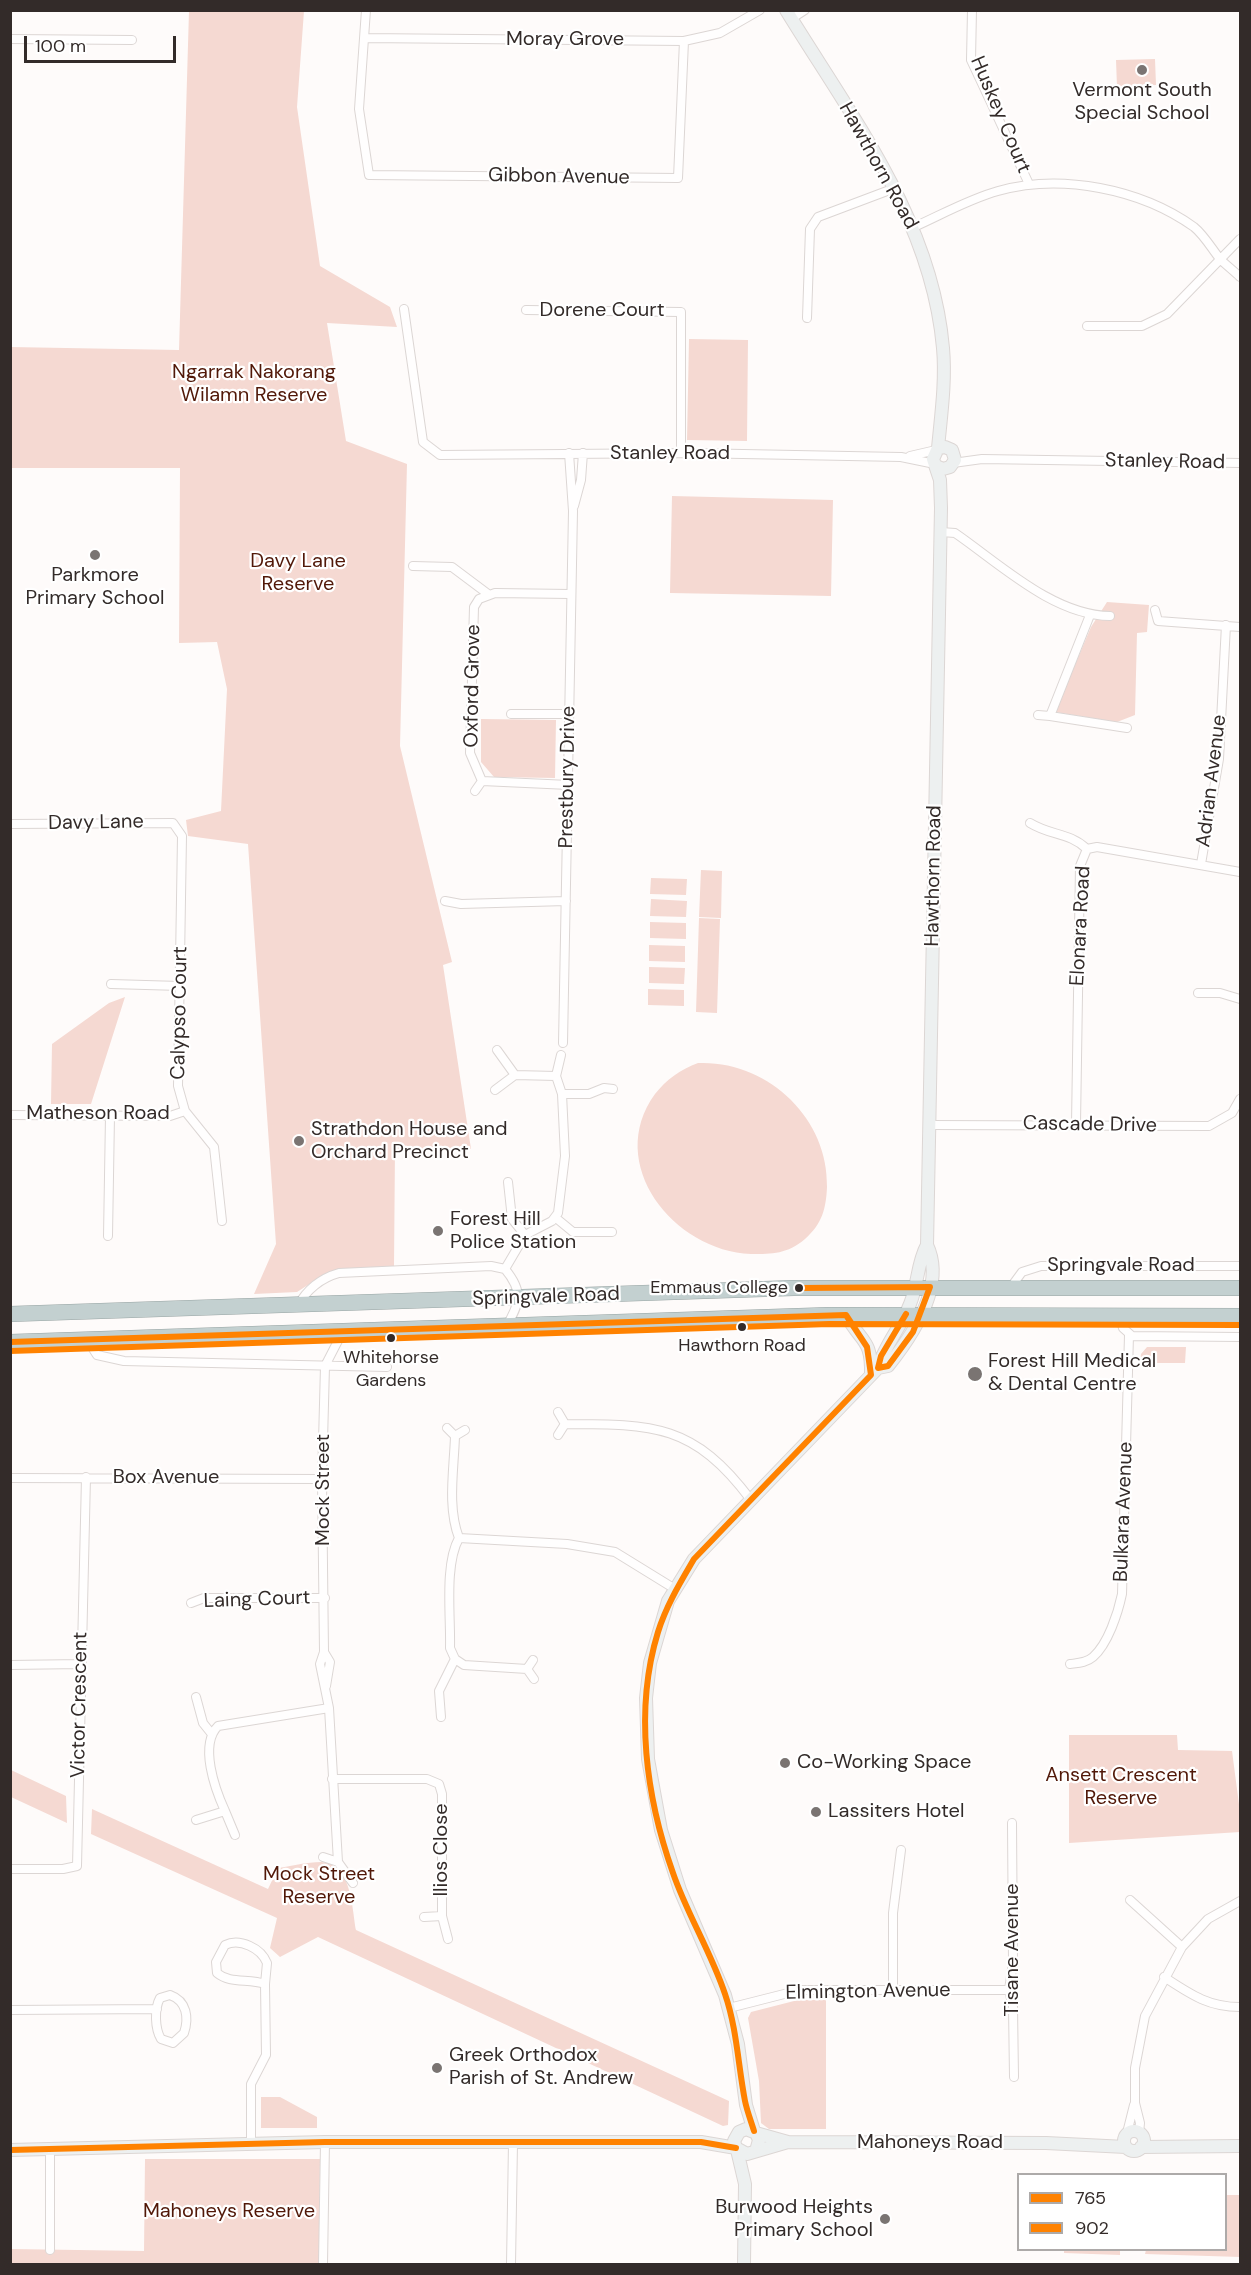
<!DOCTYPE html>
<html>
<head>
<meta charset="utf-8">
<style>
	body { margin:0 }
	#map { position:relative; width:1251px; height:2275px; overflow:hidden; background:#fefbfa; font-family:"DM Sans",sans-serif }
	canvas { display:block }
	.frame { position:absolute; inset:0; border:12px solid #332b29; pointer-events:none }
	.legend { position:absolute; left:1017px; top:2173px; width:210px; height:78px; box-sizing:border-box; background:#fff; border:2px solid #adaaa9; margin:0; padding:8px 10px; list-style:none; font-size:18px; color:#332b29 }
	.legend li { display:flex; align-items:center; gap:12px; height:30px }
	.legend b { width:30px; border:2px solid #adaaa9 }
	.scale { position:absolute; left:24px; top:36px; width:152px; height:27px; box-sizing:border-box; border:3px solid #332b29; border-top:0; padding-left:8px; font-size:18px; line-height:21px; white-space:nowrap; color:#332b29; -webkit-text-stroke:4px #fff; paint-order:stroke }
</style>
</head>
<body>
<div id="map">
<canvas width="1251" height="2275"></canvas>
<div class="frame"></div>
<ul class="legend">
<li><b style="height:8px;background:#ff8200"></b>765</li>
<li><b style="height:8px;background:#ff8200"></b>902</li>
</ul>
<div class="scale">100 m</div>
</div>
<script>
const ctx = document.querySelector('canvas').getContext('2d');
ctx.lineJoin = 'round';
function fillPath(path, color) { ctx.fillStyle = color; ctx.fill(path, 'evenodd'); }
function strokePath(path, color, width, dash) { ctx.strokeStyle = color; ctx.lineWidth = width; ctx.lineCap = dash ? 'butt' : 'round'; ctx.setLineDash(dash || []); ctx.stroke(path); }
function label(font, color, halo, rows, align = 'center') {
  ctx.font = font + ' "DM Sans",sans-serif'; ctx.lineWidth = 4.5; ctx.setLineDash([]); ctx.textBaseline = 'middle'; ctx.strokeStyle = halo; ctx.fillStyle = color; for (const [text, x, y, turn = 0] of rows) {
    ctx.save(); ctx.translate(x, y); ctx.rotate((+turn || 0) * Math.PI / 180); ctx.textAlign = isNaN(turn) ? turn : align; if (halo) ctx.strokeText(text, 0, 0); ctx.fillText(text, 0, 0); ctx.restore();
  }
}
const green = new Path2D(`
	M189,11h115l-7,96 23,159 70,41 7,20 -70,-4 19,118 61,23 -7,282 52,216 -9,3 28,184h-76l-1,117 -69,8 -28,18 -43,2 22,-50 -28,-400 -60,-8 -2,-16 35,-9 6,-122 -10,-47 -38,1 1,-175h-169l-1,-121 169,3z
	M1155,59l1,26 -39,2 -1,-27z
	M689,339l59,1 -1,101 -60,-1z
	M672,496l161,4 -2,96 -161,-3z
	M1107,602l42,3 -2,27 -10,1 -2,82 -18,7 -62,-10 36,-85z
	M481,719l75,1 -1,58 -61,-1 -13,-15z
	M701,870l21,1 -1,47 -22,-1z
	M651,878l36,1 -1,16 -36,-1z
	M651,899l36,2 -1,16 -36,-1z
	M699,918l21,1 -3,94 -21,-1z
	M650,922l36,1v16l-36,-1z
	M649,945l36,1v16l-36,-1z
	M649,967l36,1 -1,16 -35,-1z
	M648,989l36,1v16l-36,-1z
	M125,997l-34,107h-40l1,-60 57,-41z
	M698,1063c69,-3 131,55 129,124 -1,22 -5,37 -22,52 -18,15 -32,15 -54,15 -77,-3 -147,-90 -96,-160 11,-14 26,-25 43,-31z
	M1147,1347h39l-1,16h-45l1,-9z
	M1069,1735h108l1,15 54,1 8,61v20l-171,11z
	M11,1770l55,26 1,27 -56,-26z
	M92,1809l176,80 10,-21c14,-2 29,-6 43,-6 31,1 31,47 35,68l373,171 -1,24 -5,1 -405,-189 -38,20 -10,-9 7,-30 -186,-84z
	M798,2000h28v129h-57l-8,-6 -2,-42 -11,-63 3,-6z
	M261,2097h19l37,20v11h-56z
	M145,2159h175l-1,105h-308v-15l133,2z
	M1226,2195h14v62l-95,-3 1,-4h80z
	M1064,2250h56v5l-56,-2z`);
const street = new Path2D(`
	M366,10l-7,99 10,66 309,3 6,-137
	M972,10l-1,50 58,124
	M791,19l14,-9
	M364,38l320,3 36,-8 40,-23
	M10,39l122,1
	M914,227c27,-12 55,-28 84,-36 63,-18 143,-2 196,36 10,8 18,22 26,32 6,6 14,12 20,18
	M404,309l19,133 17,13 250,-2 211,4 34,7
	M526,310l155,2v141
	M807,318l3,-89 8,-12 77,-29
	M1087,326h55l25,-12 73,-75
	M910,456l26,-6
	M953,463l29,-4 258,4
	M574,506l7,-26 2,-27
	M941,532l14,1c45,31 98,82 155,83
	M413,566l39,1 36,27
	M1155,610l3,11 82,6
	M1090,615l-40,101 77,12
	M511,714h58
	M1038,715l12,1
	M482,781l87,4
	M475,791l7,-10 -12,-28 4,-146 5,-8 16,-6 75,1
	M1030,823c21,13 39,9 57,26
	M10,824l163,-1 9,13 -4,250 7,25 29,36 8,74
	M1201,864l18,-105 7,-134
	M445,901l16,3 105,-3
	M111,984l69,2
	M1198,993h22l20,6
	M563,1043l10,-532 -4,-58
	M497,1050l18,25 41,1
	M495,1090l20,-15
	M562,1094h27l15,-6 9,1
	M10,1115l160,1 15,-5
	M1076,1124l4,-258 7,-17 10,-2 143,25
	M929,1125l280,1 23,-13 8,-14
	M508,1182l4,37 13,16
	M556,1218l17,14h39
	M108,1236l2,-120
	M505,1269l20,-34 27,-14 6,-8 7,-57 -3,-62 -6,-18 5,-21
	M505,1269c19,23 15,34 1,58
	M1011,1287l11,-15 19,-6h199
	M298,1306c8,-16 23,-28 41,-33l152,-7 14,3
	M1119,1315l4,13 9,8 108,1
	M88,1341l9,14 27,6 263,6
	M565,1424c89,0 129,0 186,76
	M447,1428l8,8 10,-6
	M558,1435l7,-11 -7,-12
	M10,1478l312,1
	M459,1538l108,6 48,8 60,37
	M191,1603l13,-5h121
	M324,1652l6,10 -4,24
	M455,1659l9,6 63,4
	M533,1660l-6,9 7,10
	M1070,1664c8,-1 16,-1 23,-7 15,-13 25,-44 29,-63l7,-259
	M10,1665l71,-1
	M196,1697l7,26 8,10
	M441,1717l-2,-26 16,-32 -5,-11c1,-31 -6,-83 9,-110 -12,-31 -5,-69 -4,-102
	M332,1779h95l12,5 3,10v122
	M225,1811c-10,-22 -26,-66 -7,-85l111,-18
	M196,1820l29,-9 10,24
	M1012,1823l1,139 -4,28 4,17 1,70
	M323,1857l15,5 15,21
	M338,1862l-9,-154 -9,-44 4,-12 -2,-173 3,-113 17,-33
	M10,1869h53l14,-3 9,-389
	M1130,1900l52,47
	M424,1917l18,-1 6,23
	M1164,1977c26,17 44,30 76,30
	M893,1990v-77l8,-63
	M170,1995c17,6 19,23 14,38l-11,10 -12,-4c-6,-10 -7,-30 -1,-41z
	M729,2008l71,-18h209
	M10,2010l147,-1
	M1127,2133l7,-28
	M1139,2133l1,-10 -5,-20v-35l10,-52 37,-69 26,-28 32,-18
	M251,2145v-61l15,-29 -1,-71 2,-21c-6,-15 -27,-25 -42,-18l-9,17 1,11c13,11 32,5 48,11
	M50,2250v-100
	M323,2264l2,-122
	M511,2264l2,-121`);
const secondary = new Path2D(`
	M786,10c65,106 146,210 157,338 3,33 -2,68 -5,100
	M846,1315c15,28 26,23 25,60
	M878,1368l10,-2c25,-31 58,-81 39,-121l14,-737 -1,-28 -7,-21 5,-11 7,-1 7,3 3,10 -5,7 -7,2 -7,-3
	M754,2131l-8,-26 -8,-61 -13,-49 -45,-105 -19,-60 -13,-71 -2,-61 4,-35 18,-62 26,-42 184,-191c6,-23 24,-42 32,-64 8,-19 7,-41 17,-59
	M1124 2141a10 10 0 1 1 20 0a10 10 0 1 1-20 0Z
	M756,2133l32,9
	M1141,2147l99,-1
	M10,2150l315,-8h376l35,6
	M737,2150l8,34 -1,80
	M756,2151l3,-11 -3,-7 -10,-4 -7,3 -5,9 2,7 11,6 41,-12 258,1 80,4`);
const highway = new Path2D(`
	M10,1314l784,-26h446
	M10,1342l819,-27 411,1`);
const bus1 = new Path2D(`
	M799,1288l131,-1 -17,45 -25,34 -10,2 3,-12 25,-42
	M10,1342l836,-27 21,32 4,28 -177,184c-14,24 -28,47 -36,73 -24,78 -12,165 15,241 14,41 38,79 52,121 12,35 13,71 20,107 2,10 6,20 9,30
	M10,2150l315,-8h376l35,6`);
const bus2 = new Path2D(`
	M10,1351l819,-27 411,1`);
const markers = [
	[1142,70,6,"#7a7472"],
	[95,555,6,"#7a7472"],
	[299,1141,6,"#7a7472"],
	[438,1231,6,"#7a7472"],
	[799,1288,5,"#332b29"],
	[742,1327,5,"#332b29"],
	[391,1338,5,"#332b29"],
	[975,1374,8,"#7a7472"],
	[785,1763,6,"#7a7472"],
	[816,1812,6,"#7a7472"],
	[437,2068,6,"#7a7472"],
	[885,2219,6,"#7a7472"]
];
const busNames = [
	["Emmaus College",788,1288,"right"],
	["Hawthorn Road",742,1346],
	["Whitehorse",391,1358],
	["Gardens",391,1381]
];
const streetNames = [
	["Moray Grove",565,40],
	["Huskey Court",1000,115,67],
	["Hawthorn Road",878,166,61],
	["Gibbon Avenue",559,177,1],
	["Dorene Court",602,311],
	["Stanley Road",670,454],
	["Stanley Road",1165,462,1],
	["Oxford Grove",473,686,-89],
	["Prestbury Drive",568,777,-89],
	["Adrian Avenue",1212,781,-83],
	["Davy Lane",96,823,-1],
	["Hawthorn Road",934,876,-89],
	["Elonara Road",1081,926,-87],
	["Calypso Court",180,1013,-89],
	["Matheson Road",98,1114],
	["Cascade Drive",1090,1125,1],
	["Springvale Road",1121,1266],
	["Springvale Road",546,1297,-2],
	["Box Avenue",166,1478],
	["Mock Street",324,1490,-90],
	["Bulkara Avenue",1124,1512,-88],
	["Laing Court",257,1600,-2],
	["Victor Crescent",80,1705,-89],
	["Ilios Close",442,1850,-90],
	["Tisane Avenue",1013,1950,-90],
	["Elmington Avenue",868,1992,-1],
	["Mahoneys Road",930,2143]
];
const poiNames = [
	["Vermont South",1142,91,"center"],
	["Special School",1142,114,"center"],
	["Parkmore",95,576,"center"],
	["Primary School",95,599,"center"],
	["Strathdon House and",311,1130],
	["Orchard Precinct",311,1153],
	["Forest Hill",450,1220],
	["Police Station",450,1243],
	["Forest Hill Medical",988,1362],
	["& Dental Centre",988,1385],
	["Co-Working Space",797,1763],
	["Lassiters Hotel",828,1812],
	["Greek Orthodox",449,2056],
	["Parish of St. Andrew",449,2079],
	["Burwood Heights",873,2208,"right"],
	["Primary School",873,2231,"right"]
];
const parkNames = [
	["Ngarrak Nakorang",254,373],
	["Wilamn Reserve",254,396],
	["Davy Lane",298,562],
	["Reserve",298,585],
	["Ansett Crescent",1121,1776],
	["Reserve",1121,1799],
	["Mock Street",319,1875],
	["Reserve",319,1898],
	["Mahoneys Reserve",229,2212]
];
fillPath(green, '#f5d9d2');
strokePath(street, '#dcd6d4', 10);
strokePath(secondary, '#dcd6d4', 14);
strokePath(highway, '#98a4a3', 16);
strokePath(street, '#fffefe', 8);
strokePath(secondary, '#edf0f0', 12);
strokePath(highway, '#c3d0d0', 15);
strokePath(bus1, '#ff8200', 6);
strokePath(bus2, '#ff8200', 6);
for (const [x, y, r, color] of markers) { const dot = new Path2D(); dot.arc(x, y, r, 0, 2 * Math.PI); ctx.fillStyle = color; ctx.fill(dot); strokePath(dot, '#fff', 2); }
label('18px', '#332b29', '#fff', busNames);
label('20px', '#332b29', '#fff', streetNames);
label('20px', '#332b29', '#fff', poiNames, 'left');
label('20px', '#511808', '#fff', parkNames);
</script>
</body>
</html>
